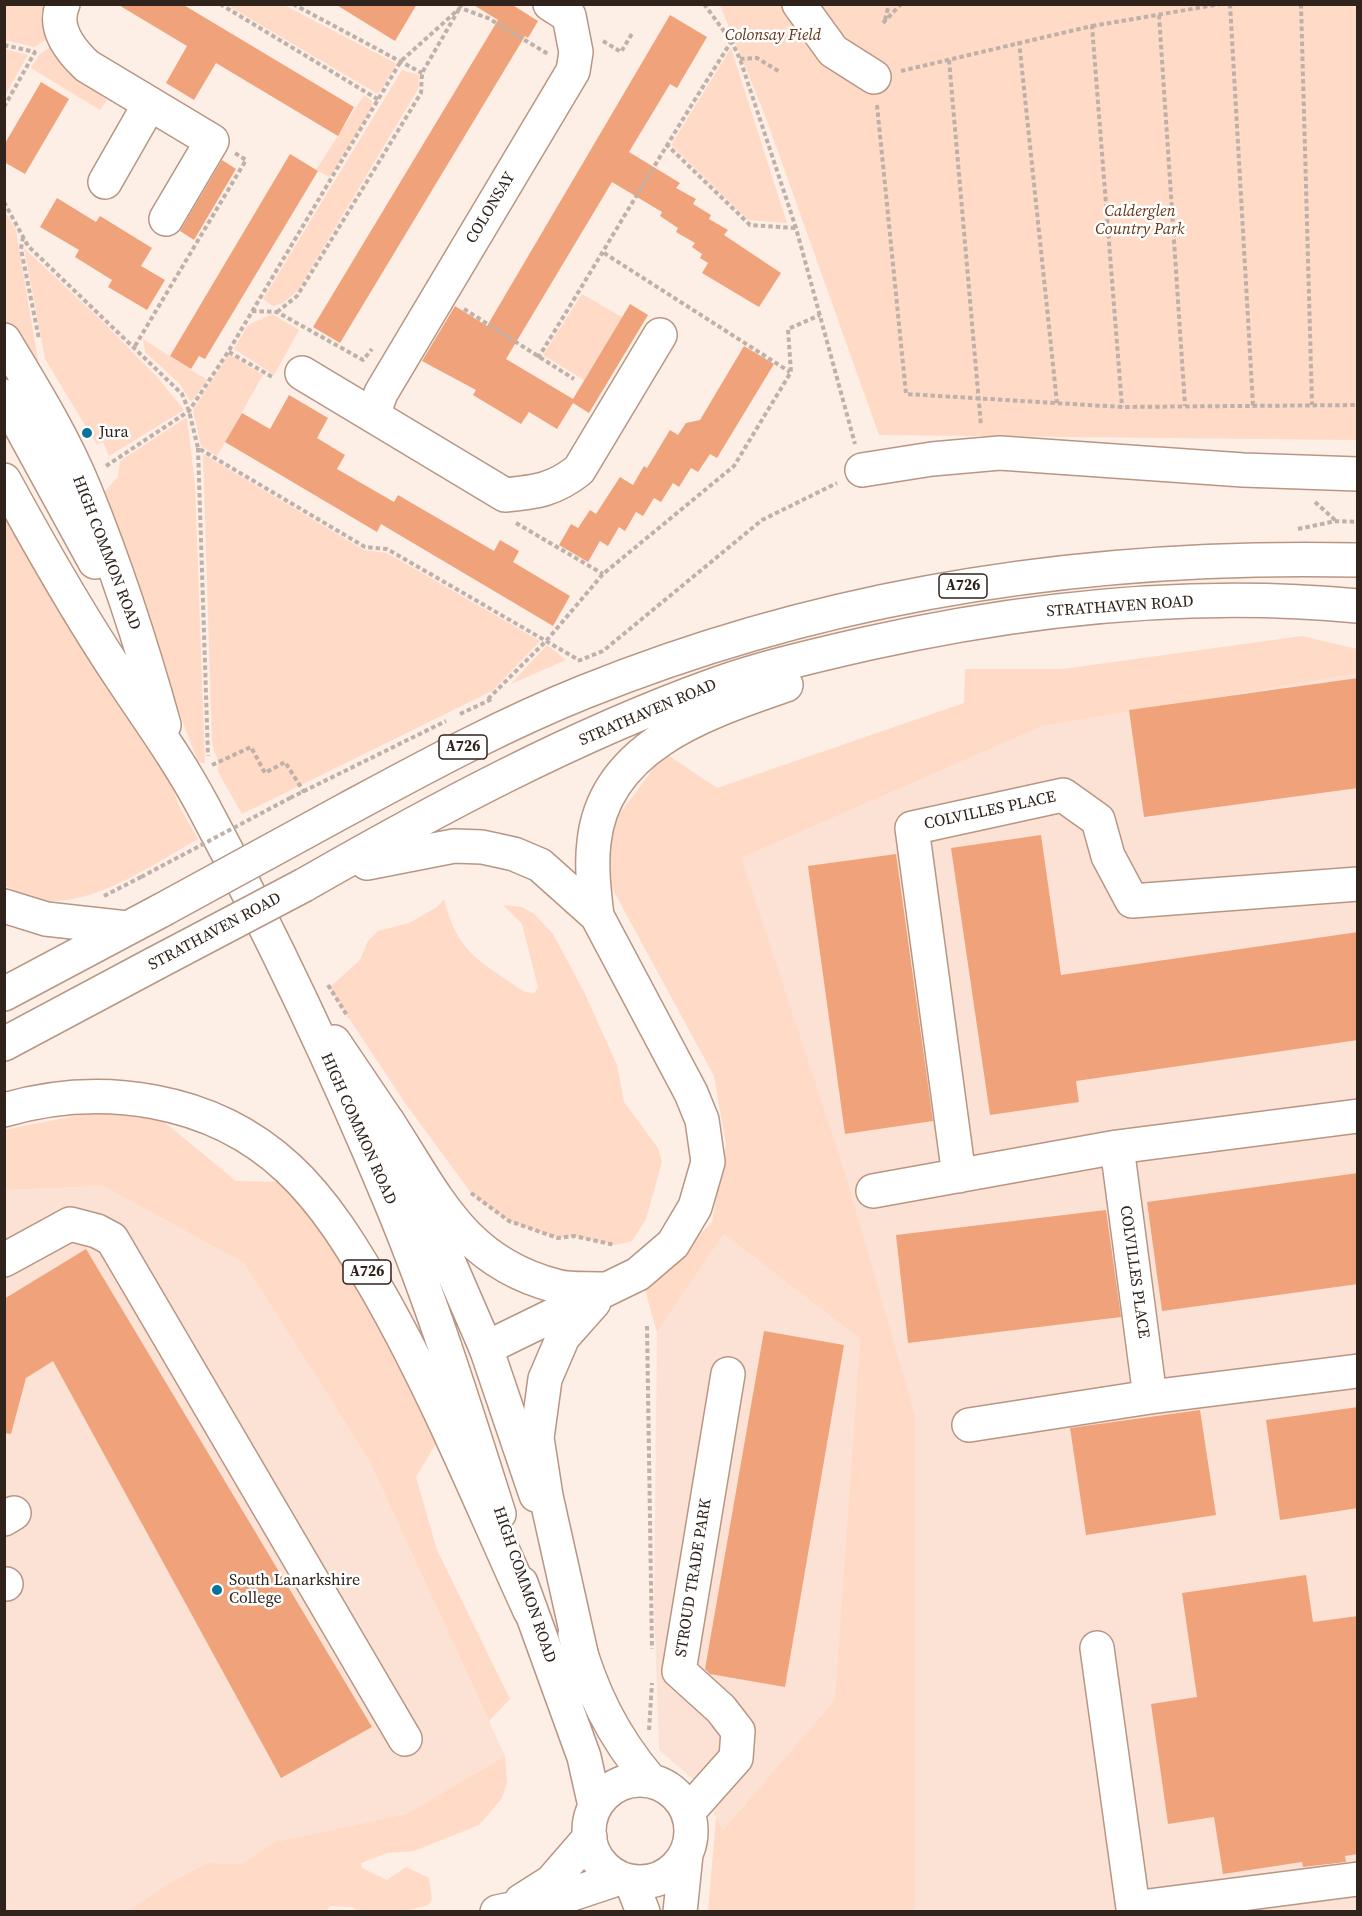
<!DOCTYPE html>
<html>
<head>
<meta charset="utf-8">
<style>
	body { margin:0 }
	#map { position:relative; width:1362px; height:1916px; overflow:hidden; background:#fdeee6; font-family:"Source Serif 4",serif }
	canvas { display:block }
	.frame { position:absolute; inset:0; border:6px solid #30231c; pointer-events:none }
</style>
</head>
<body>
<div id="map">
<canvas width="1362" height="1916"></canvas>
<div class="frame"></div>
</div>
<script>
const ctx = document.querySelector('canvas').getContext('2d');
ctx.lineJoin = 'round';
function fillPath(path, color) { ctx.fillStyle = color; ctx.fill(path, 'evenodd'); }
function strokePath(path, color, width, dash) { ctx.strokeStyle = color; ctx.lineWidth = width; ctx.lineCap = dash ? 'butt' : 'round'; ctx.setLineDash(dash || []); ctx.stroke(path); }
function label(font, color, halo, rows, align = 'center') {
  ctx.font = font + ' "Source Serif 4",serif'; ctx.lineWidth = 5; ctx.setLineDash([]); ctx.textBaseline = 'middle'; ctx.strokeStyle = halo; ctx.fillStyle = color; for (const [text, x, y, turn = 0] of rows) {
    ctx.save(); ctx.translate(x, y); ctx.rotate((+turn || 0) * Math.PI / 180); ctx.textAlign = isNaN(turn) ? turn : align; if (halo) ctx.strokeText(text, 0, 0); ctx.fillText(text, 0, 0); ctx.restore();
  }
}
const built = new Path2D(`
	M1357,674v1237h-442v-496l-174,-557 302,-132z
	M103,1186l141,77 125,197 136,296 -99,58 -131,28 -33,22 -35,-1 -36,19 -43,29h-123l-1,-721z
	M724,1234l136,105 -24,361 -113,130 -29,-50 -35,-30 -5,-147 3,-271z`);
const green = new Path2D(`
	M5,5h47l4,29 -22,13 -29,-7z
	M227,5h57l113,59 -18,29h-3z
	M720,5h637v435l-478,-5 -113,-317z
	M51,46l15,23 41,31 -7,10 -69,-42 8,-13z
	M731,48l56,175 -39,-3 -77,-75z
	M5,49l23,6 -23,40 -1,-46z
	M402,70l17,5 -1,14 -120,201 -15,13 -10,3 -10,-7z
	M364,95l8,6v7l-42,69 -14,-7z
	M4,210l12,20 23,136 21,37 -55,-79z
	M24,248l78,73 56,57 26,32 -75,46 -6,-14 -6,3 -52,-86z
	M582,294l40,23 -38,63 -41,-25z
	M272,314l27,16 -25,45 -40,-26 14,-24z
	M143,339l64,41 -16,22 -11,-18 -35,-32z
	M229,354l34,21 -46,81 -16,-10 -8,-36z
	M187,417l8,68 10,279 -7,-2 -47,-124 -47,-146 14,-15 2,-16z
	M203,454l161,96 23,3 153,88 -48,50 -250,123 -24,-42v-11l-6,-17z
	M4,509l165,269 10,28 19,33c-43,24 -94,61 -145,62 -15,0 -34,-9 -48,-15z
	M1302,636l55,13v25l-314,52 -302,132 100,302 74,255v496h-207l8,-93 7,12 112,-130 25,-361 -136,-105 -67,98 -12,-42 67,-68 14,-78 -12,-68 -102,-188 -5,-34 11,-38 47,-63 52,35 247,-85 1,-34h98z
	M547,645l19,15 -55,24z
	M444,899c14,55 35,61 79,92l11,3 4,-7 -16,-63 -19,-19 19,2 12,7 19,20 32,60 32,71 7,37 34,46 4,14 -16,57 -14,22 -17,4 -41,-9 -16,2 -49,-17 -38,-28 -66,-90 -76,-115 31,-28 8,-19 10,-10 31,-8 28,-16z
	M95,1112l68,9 73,60 45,1 62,75 94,185 -21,35 21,73 73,149 -21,22 -120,-261 -125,-197 -141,-77 -98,4 -1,-60z
	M505,1756l2,26 -5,16 -23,27 -65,26 -27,2 -26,10 1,5 25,12 19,-13 23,11 3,21 -3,6 -28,7 -42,-1 -7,-4 -22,-1 -5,6 -197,-1 43,-29 36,-19 35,1 33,-22 131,-28z`);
const building = new Path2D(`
	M117,4h65l172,103 -16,29 -122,-73 -22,37 -28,-17 21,-37z
	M335,4h82l-22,37z
	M472,4h39l27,17 -10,17 -3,-2 -185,307 -27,-16 185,-307z
	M670,15l37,22 -30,51 -7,-4 -41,68 51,31 -4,5 20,11 -3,5 18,11 -2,4 19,11 -4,5 57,38 -22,34 -57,-34 6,-10 -8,-5 2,-4 -10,-7 3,-4 -19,-11 2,-4 -18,-12 2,-4 -50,-30 -106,177 67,40 57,-95 18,11 -59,98 -16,-10 -16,26 -28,-17 -8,12 -48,-29 3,-5 -54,-29 33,-55 32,20z
	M41,82l28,17 -44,75 -21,-12v-17z
	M290,154l28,17 -113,188 -6,-3 -8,13 -21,-13z
	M222,160l14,9 -42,71 -14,-9z
	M57,198l39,24 4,-6 52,32 -11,18 24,14 -18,30 -39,-23 4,-7 -37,-23 4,-7 -39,-23z
	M744,346l30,18 -57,94 -7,-4 -12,18 -7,-4 -12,19 -6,-4 -12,19 -7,-4 -11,18 -7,-4 -11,19 -6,-4 -11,19 -8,-5 -12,21 -29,-17 12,-21 7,4 12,-18 6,4 24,-37 13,8 11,-19 3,2 23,-38 8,5 8,-12 14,-3z
	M289,395l39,23 -11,20 28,17 -8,14 57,33 4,-7 96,56 6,-11 19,11 -6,11 57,34 -17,30 -172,-102 -4,8 -152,-90 17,-29 28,16z
	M1358,678v110l-214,29 -15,-107z
	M1041,835l20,140 297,-43v108l-282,41 3,21 -89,13 -39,-267z
	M896,854l37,267 -88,13 -37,-268z
	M1358,1173v111l-196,27 -15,-109z
	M1106,1210l15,107 -213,26 -12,-108z
	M86,1249l286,478 -91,51 -228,-417 -27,17 -15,56 -7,-1v-134z
	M764,1331l80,14 -59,342 -75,-13 -5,-5z
	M1358,1407v101l-78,12 -14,-100z
	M1200,1410l16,105 -130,20 -16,-107z
	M1306,1575l7,47 45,-6v238l-13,2 1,6 -43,5 -1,-5 -79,12 -9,-57 -46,7 -17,-120 46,-7 -15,-104z`);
const path = new Path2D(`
	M220,4l159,96
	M293,4l129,69
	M704,4l28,38 8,17 56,169 59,216
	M1230,4l23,402
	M1301,4l11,401
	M1159,15l26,391
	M885,20l4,-16
	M883,23l18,-19
	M1092,26l129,-22
	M603,41l18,11 12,-20
	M1019,41l38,362
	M4,45l31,7
	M740,59l17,-1 23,14
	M949,60l32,366
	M901,71l191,-45 30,381
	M877,105l29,289 216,13 236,-2
	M4,107l31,-55 4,-2
	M666,144l84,81 46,3
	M4,202l24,44 154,148 7,17 9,37 167,99 22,2 192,111
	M23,237l-2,12 18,90
	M604,253l186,119
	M464,309l110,70
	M252,311l25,1 86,48 9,-11
	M277,312l20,-16 124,-203 1,-20 40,-69
	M135,346l111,-186 -11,-7
	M229,352l45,26
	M538,358c65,-105 127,-212 193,-316
	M198,448l10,308
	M106,466l83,-55 39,-59 173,-291 59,-53 28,10 60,36
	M1315,502l21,19
	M516,523l87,51
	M1298,529l38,-8 22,1
	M578,661l25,-10 159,-131 75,-37
	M488,699l59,-59 56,-66 131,-108 57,-94 -3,-43 32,-14
	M460,714l34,-16
	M212,765l39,-18 14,26 20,-11 19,30
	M290,798l156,-77
	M104,896l37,-19
	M328,985l20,32
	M471,1193l38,28 49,17 16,-2 41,9
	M647,1326l5,323
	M649,1730l3,-47`);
const minor = new Path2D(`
	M63,4c-11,24 8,47 24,62l125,75 -46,78
	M799,4l34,47 41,26
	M105,182l44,-77
	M4,340c29,48 60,98 81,150 31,76 57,156 79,235
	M302,373l203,122c31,-3 49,-5 74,-25l81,-135
	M4,396l91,166
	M373,415l8,-22 192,-322 3,-19 -7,-36 -19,-12
	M862,470l70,-11 68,-6 243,17 115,4
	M4,480c37,68 75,135 118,199 28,42 57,82 81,127 69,129 132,262 188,397 42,101 75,207 108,311
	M334,1042l54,80 98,226 50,147
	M959,1176l-47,-348 151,-33 35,25 10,36 24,45 226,-17
	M873,1191l244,-44 241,-31
	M4,1260l66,-36 27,7 15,8 293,500
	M1150,1397l208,-26
	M969,1425l181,-28 -33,-250
	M4,1519l10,-6
	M521,1583l63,174 11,49
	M4,1584h2
	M575,1634c16,57 37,101 75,146
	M1097,1648l36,260 225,-29
	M589 1831a51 51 0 1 1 102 0a51 51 0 1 1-102 0Z
	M688,1812l48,-54 2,-27 -17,-22 -42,-38 49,-297
	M631,1881l12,31
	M521,1901l30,-19 39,-45
	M497,1912l57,-12 66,-22
	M680,1912l6,-58`);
const major = new Path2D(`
	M347,809c78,-42 155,-84 237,-117 247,-100 509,-138 774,-132
	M367,863l87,-17 28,1 32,7 26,11 57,51 94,177 11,27 6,42 -13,45 -22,37 -35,30 -152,74
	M304,885c131,-75 268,-149 410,-200 50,-18 100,-29 151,-41 161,-36 327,-54 493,-38
	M4,906l42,13 81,9
	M597,916c-3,-25 -6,-50 -3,-74 10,-97 114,-130 192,-157
	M4,994l158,-84
	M4,1044l150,-80
	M4,1110c97,-28 208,-13 284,58 38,35 65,81 91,125 58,102 102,211 151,318
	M388,1122c49,75 75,140 168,164 14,4 31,2 46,3
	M583,1662l-37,-166 -9,-58 8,-59 18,-42 31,-35`);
const pathBridge = new Path2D(`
	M141,877l149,-79`);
const majorBridge = new Path2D(`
	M162,910l185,-101
	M154,964l150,-79`);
const markers = [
	[87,433,6,"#05729d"],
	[217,1590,6,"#05729d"]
];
const shields = [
	[963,586,48],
	[463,747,48],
	[367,1272,48]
];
const shieldNames = [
	["A726",963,586],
	["A726",463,747],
	["A726",367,1272]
];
const parkNames = [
	["Colonsay Field",773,36],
	["Calderglen",1140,212],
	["Country Park",1140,230]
];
const streetNames = [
	["COLONSAY",491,208,-59],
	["HIGH COMMON ROAD",106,553,69],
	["STRATHAVEN ROAD",1120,607,-4],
	["STRATHAVEN ROAD",648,713,-23],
	["COLVILLES PLACE",990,811,-12],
	["STRATHAVEN ROAD",215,932,-28],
	["HIGH COMMON ROAD",358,1129,66],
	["COLVILLES PLACE",1134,1272,82],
	["STROUD TRADE PARK",694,1578,-81],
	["HIGH COMMON ROAD",524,1585,71]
];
const poiNames = [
	["Jura",99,433],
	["South Lanarkshire",229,1581],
	["College",229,1599]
];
fillPath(built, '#fce2d4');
fillPath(green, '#ffdac7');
fillPath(building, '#f0a37b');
strokePath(minor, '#b89684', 36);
strokePath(major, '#b89684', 36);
strokePath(path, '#bfb1a9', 4, [4.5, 3]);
strokePath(minor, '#fff', 33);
strokePath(major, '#fff', 33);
strokePath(majorBridge, '#b89684', 36, []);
strokePath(pathBridge, '#bfb1a9', 4, [4.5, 3]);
strokePath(majorBridge, '#fff', 33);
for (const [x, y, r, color] of markers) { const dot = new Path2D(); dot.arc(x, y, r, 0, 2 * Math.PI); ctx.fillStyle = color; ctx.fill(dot); strokePath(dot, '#fff', 2); }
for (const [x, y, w] of shields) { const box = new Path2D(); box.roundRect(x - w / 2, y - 12, w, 24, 4.5); ctx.fillStyle = '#fff'; ctx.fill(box); strokePath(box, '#30231c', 1.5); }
label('bold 15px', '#30231c', null, shieldNames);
label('italic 16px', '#653417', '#fff', parkNames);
label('16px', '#30231c', '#fff', streetNames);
label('16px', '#30231c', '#fff', poiNames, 'left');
</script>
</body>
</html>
